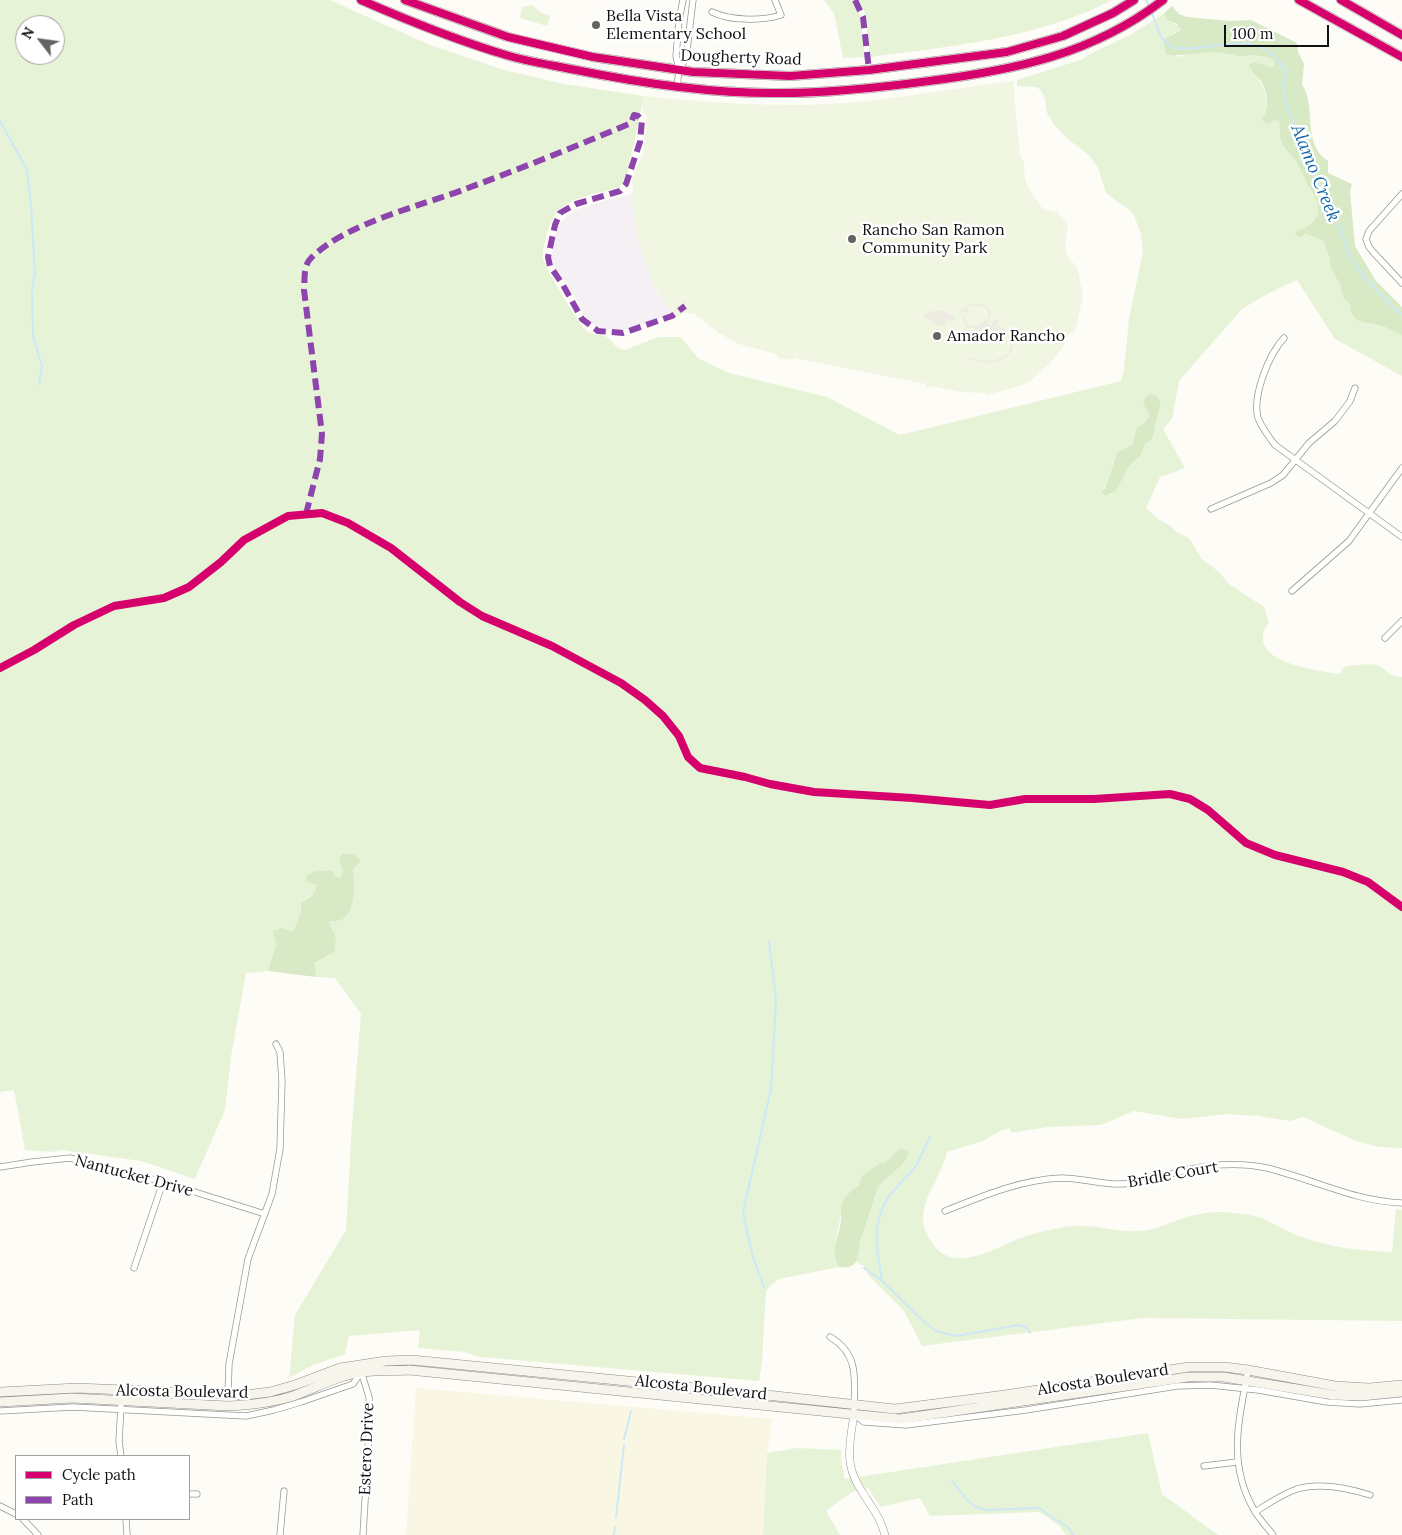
<!DOCTYPE html>
<html>
<head>
<meta charset="utf-8">
<style>
	body { margin:0 }
	#map { position:relative; width:1402px; height:1535px; overflow:hidden; background:#fdfcf7; font-family:Lora,serif }
	canvas { display:block }
	.legend { position:absolute; left:15px; top:1455px; width:175px; height:65px; box-sizing:border-box; background:#fff; border:1px solid #a0a0a0; margin:0; padding:6px 9px; list-style:none; font-size:15px; color:#111 }
	.legend li { display:flex; align-items:center; gap:10px; height:25px }
	.legend b { width:25px; border:1px solid #a0a0a0 }
	.north { position:absolute; left:15px; top:15px; width:50px; height:50px; box-sizing:border-box; background:#fff; border:1px solid #a0a0a0; border-radius:50%; rotate:300deg; font-size:14px; font-weight:700; line-height:20px; text-align:center; color:#111 }
	.north::after { content:''; display:block; margin:auto; width:18px; height:22px; background:#646362; clip-path:polygon(50% 0,100% 100%,50% 72%,0 100%) }
	.scale { position:absolute; left:1224px; top:25px; width:105px; height:22px; box-sizing:border-box; border:2px solid #111; border-top:0; padding-left:6px; font-size:15px; line-height:18px; white-space:nowrap; color:#111; -webkit-text-stroke:4px #fff; paint-order:stroke }
</style>
</head>
<body>
<div id="map">
<canvas width="1402" height="1535"></canvas>
<ul class="legend">
<li><b style="height:6px;background:#d6006c"></b>Cycle path</li>
<li><b style="height:6px;background:#8e44ad"></b>Path</li>
</ul>
<div class="north">N</div>
<div class="scale">100 m</div>
</div>
<script>
const ctx = document.querySelector('canvas').getContext('2d');
ctx.lineJoin = 'round';
function fillPath(path, color) { ctx.fillStyle = color; ctx.fill(path, 'evenodd'); }
function strokePath(path, color, width, dash) { ctx.strokeStyle = color; ctx.lineWidth = width; ctx.lineCap = dash ? 'butt' : 'round'; ctx.setLineDash(dash || []); ctx.stroke(path); }
function label(font, color, halo, rows, align = 'center') {
  ctx.font = font + ' Lora,serif'; ctx.lineWidth = 5; ctx.setLineDash([]); ctx.textBaseline = 'middle'; ctx.strokeStyle = halo; ctx.fillStyle = color; for (const [text, x, y, turn = 0] of rows) {
    ctx.save(); ctx.translate(x, y); ctx.rotate((+turn || 0) * Math.PI / 180); ctx.textAlign = isNaN(turn) ? turn : align; if (halo) ctx.strokeText(text, 0, 0); ctx.fillText(text, 0, 0); ctx.restore();
  }
}
const industrial = new Path2D(`
	M631,194l6,41 9,33 12,27 15,18 -3,3 -46,14h-19l-11,-5 -10,-9 -9,-20 -21,-30 -2,-4v-8l4,-22 5,-10 8,-8 5,-4 37,-11z`);
const farmland = new Path2D(`
	M416,1388l357,31 -6,34 -4,82h-357z`);
const green = new Path2D(`
	M0,0h330l100,45 74,25 60,14 80,12 -16,75 -8,16c-20,6 -45,9 -61,23 -9,8 -16,34 -16,47 0,8 38,71 45,75 6,3 13,2 19,5 7,5 8,12 18,13l33,-13h23l17,21 31,15 98,24 73,38 221,-54 3,-11 5,-52 14,-66 -2,-18 -8,-21 -27,-20 -8,-25 -9,-13 -20,-15 -14,-14 -8,-13 -2,-14 -4,-9 -5,-3 -19,-1v-6l66,-21 5,-4 44,-21 32,-21 3,7 12,6v5l-9,4 7,22c13,-3 26,-5 39,-6 8,0 14,5 22,5 13,0 23,-2 35,4l2,4 -3,3 -17,-5 -5,8c15,14 18,25 15,46l14,5c1,6 0,14 2,20 2,7 9,13 14,19 5,8 8,17 13,25 13,21 17,35 -11,46l27,10 6,19v6l10,19 3,13 22,25 22,5 15,7v41l-67,-37 -38,-59 -28,13 -27,16 -63,72 -7,38 -9,10 22,39 -25,9 -14,31 12,11 13,7 5,6 13,6 13,21 17,13 10,12 35,23 5,16c-5,5 -5,8 -6,14 -2,27 57,34 77,37l4,-7 3,-1c9,-1 21,-3 30,-1 10,3 9,11 25,12v471l-23,-1 -23,-6 -53,-24 -13,4 -31,-5 -32,-2 -45,5 -48,-8 -33,14 -53,2 -37,6 -1,-5 -8,2 -19,11 -36,11c-7,30 -39,60 -15,90 2,3 4,7 7,9 23,19 60,-5 82,-13 13,-5 38,-11 52,-12 22,-2 45,7 67,5 13,-1 22,-5 33,-9 17,-7 41,-12 59,-9 7,1 15,1 23,3 14,4 27,13 41,19 33,12 61,16 96,17l4,-43 6,1v111l-259,-3 -221,28 -18,-35 -36,-36 -4,-9 -8,-4c4,-8 2,-16 5,-24 5,-17 12,-33 17,-50 9,-13 27,-19 30,-36l-10,-2 -13,13h-5l-4,5 -10,5 -7,13 -18,21c0,22 -12,40 -2,60l-60,12 -7,5 -6,7 -4,71 -3,19 -279,-24 -16,-5 -46,-4 2,-18 -71,6 -4,18 -32,11 -24,13 6,-63 51,-85 6,-105 9,-111 -26,-36 -19,-1c-4,-13 0,-16 12,-21l6,-24 -5,-8 2,-3h8l14,-40v-27l-11,-1 -3,7 4,11 -2,8 -6,-3 -2,-5h-18l-7,3c15,19 9,17 -7,29v9l-8,21 -17,11 -8,27 -22,2 -15,84 -6,53 -30,69 -54,-18 -79,-11 -11,2 -26,-2 -11,-60 -14,2zM25,25h30v30h-30zM1161,402l-9,38 -7,4 -10,18 -6,5 -13,22 -4,5 -7,2 -4,-4 4,-3 12,-36 16,-9 3,-15 9,-7 4,-6 -3,-9z
	M824,0h28l8,15 5,42 -22,1 -9,-45z
	M858,0h254c-75,39 -160,46 -242,57l-5,-44z
	M532,5l8,7 10,4 -3,10 -27,-8 2,-11z
	M1148,1433l14,61 56,41h-152l-7,-10 -20,-13 -109,4 -10,-18 -39,9 -13,-19 -16,4 -26,19 14,24h-77l4,-82 30,-5 44,2v10l4,19z`);
const forest = new Path2D(`
	M1172,6l7,8 8,3 43,4 21,-1 46,23 1,9 6,12 -2,21c15,19 -1,59 26,76v12l24,11 -2,7 5,55 21,35 26,26v28c-5,-1 -10,-5 -15,-7 -14,-6 -37,-2 -37,-23l-7,-7 -3,-13 -10,-19v-6l-6,-19 -18,-7 -7,3 -4,-3 2,-3c28,-11 24,-25 11,-46 -5,-8 -8,-17 -13,-25 -5,-6 -12,-12 -14,-19 -2,-6 -1,-14 -2,-20l-5,-1 -6,4 -6,-4c7,-10 6,-29 -1,-39 -5,-6 -11,-9 -12,-17l6,-2 17,5 3,-3 -2,-4c-11,-5 -19,-5 -30,-4 -10,1 -18,-4 -27,-4 -17,-1 -33,6 -50,2l-3,-14 16,-9 1,-2 -3,-5 -10,-4 -3,-7z
	M1150,394l6,1 5,7 -9,38 -7,4 -5,12 -11,11 -14,25 -10,4 -4,-4 4,-3 12,-36 16,-9 3,-15 9,-7 4,-6 -3,-8 -3,-4 2,-6z
	M342,853l11,1 8,7 -8,8c1,13 3,37 -7,47 -4,5 -9,5 -15,5l-2,2 7,14 -2,15 -19,11 1,14 -48,-6 8,-27 -3,-13 9,-3 11,4 8,-20v-9c7,-5 16,-8 15,-18l-10,-4 2,-7 7,-3h18l2,5 6,2 2,-7 -4,-11z
	M903,1149l6,3c-5,17 -22,23 -31,36l-17,50c-4,15 1,32 -22,29 -10,-19 1,-30 2,-49 0,-4 -1,-8 0,-12 3,-9 10,-16 18,-20l3,-10 18,-13h5l13,-13z`);
const pitch = new Path2D(`
	M1013,81l7,74 4,7 1,18 3,7 14,21 15,4 11,12 -3,19 1,9 4,9 5,3 3,7 5,25 -8,35 -6,3 -7,14 -10,13 -24,22 -18,6 -24,6 -1,-2 -24,-1 -30,-6v2h-5v-4l-132,-26 -1,2 -14,-2 -3,-4 -37,-10 -20,-11 -25,-19 -9,-1 -8,4c-33,-33 -40,-78 -46,-123l2,-3 -1,-12 11,-26 4,-37 -5,-6 2,-14c68,7 135,12 202,7 56,-5 111,-15 167,-22z`);
const plaza = new Path2D(`
	M971,304h10l7,3 3,7 -4,9 5,3 2,-7h4v3l-3,4 8,2 9,12 1,5 -1,6 -8,8 -17,4 -17,-3v-2l11,3 15,-1 11,-6 4,-7 -1,-8 -3,-3 -12,-6 -19,1 -11,6 1,-7h7l2,-2h-9l-3,-12 3,-1v-2l-3,-2 -2,2 -2,-2zM974,305l12,3 2,2 1,5 -3,5 -8,5 -10,1 -3,-9 3,-6 -2,-3z
	M933,311h10l7,3 5,4v3l-9,-1 -1,6 -9,-1 -4,-2v-3l-8,-1 1,-5z`);
const stream = new Path2D(`
	M1146,0l3,7
	M1151,11l10,26 11,11c8,0 16,1 24,0 37,-3 66,-16 90,23l-3,17 5,21 8,21 5,19 36,72 14,37 12,18 34,35 5,3
	M0,121l27,49 4,35 4,69 -3,15 1,47 9,30 -3,18
	M930,1137l-14,29 -27,30 -8,15 -4,17v21l5,32 42,41 12,9 20,5 63,-11 7,2 4,6
	M864,1268l18,13
	M764,1287l-11,-30 -10,-45 28,-123 5,-88 -7,-59
	M624,1439l7,-28
	M952,1481l16,20 8,6 10,3 53,-2 30,20 4,7
	M616,1517l8,-72
	M614,1535l1,-8`);
const minor = new Path2D(`
	M712,12c18,9 51,9 69,3l-6,-15
	M679,70l7,-12 7,-58
	M677,87l2,-17 -3,-14 3,-35 4,-21
	M1402,194l-33,37 -3,8 3,8 5,6 28,30
	M1284,338c-15,16 -32,58 -26,80 4,10 10,18 17,27l127,92
	M1211,509l60,-26 12,-8 26,-32 26,-22 15,-20 5,-13
	M1292,591l57,-50 53,-73
	M1385,638l17,-17
	M0,1167l32,-5 38,-4 93,24 102,32
	M945,1211c38,-15 74,-31 116,-33 24,0 47,9 71,5 20,-3 39,-10 59,-14 24,-5 52,-6 76,-1 46,11 86,33 135,35
	M134,1268l29,-86
	M830,1337c31,18 24,45 24,77l10,8 42,3 120,-15 151,-24 33,-1 48,5 69,12 33,2 42,-4
	M1248,1370c-9,50 -21,93 6,140 5,9 13,17 19,25
	M361,1371l8,26 1,20 -7,118
	M228,1395l1,-31 19,-105 24,-65 8,-45 2,-68 -2,-29 -4,-8
	M0,1411l73,-4 173,9 28,-6 27,-8 52,-18 8,-12
	M121,1456l-2,-15 2,-35
	M1204,1466l33,-4
	M189,1494h8
	M0,1506l16,8
	M1255,1512c13,-8 27,-18 42,-23 23,-7 51,-1 73,6
	M23,1519l15,16
	M126,1519l1,16
	M280,1535l4,-44`);
const tertiary = new Path2D(`
	M854,1414c-2,15 -6,32 -4,47 2,21 18,38 28,56 3,5 5,12 7,18`);
const secondary = new Path2D(`
	M361,0c48,21 95,40 145,55 23,7 46,10 70,15 64,13 129,23 195,23 53,1 106,-5 158,-12 86,-11 164,-27 234,-81
	M405,0l103,37 85,20 100,15 97,4 79,-6 138,-18 56,-16 50,-23 21,-13
	M1299,0l103,57
	M1341,0l61,35
	M0,1392l77,-4 168,7 25,-3 25,-7 45,-17 46,-7 26,-1 318,31 165,18 110,-14 184,-28h35l24,3 87,16 34,2 33,-3
	M0,1402l72,-4 156,8c22,-1 43,-3 65,-10 23,-8 45,-21 70,-24 15,-2 31,-1 46,-2l491,49 288,-42h36l109,18 28,1 41,-4`);
const quiet = new Path2D(`
	M855,0l8,17 6,53
	M306,514l14,-55 2,-25 -18,-144c1,-11 -1,-24 7,-32 35,-35 110,-52 157,-70 54,-20 109,-42 163,-65l3,-8 4,1 4,4 -2,22 -14,42 -6,7 -44,13 -16,9 -5,12 -7,32 2,9 13,19 19,34 16,12 25,2 49,-17 13,-10`);
const cycleway = new Path2D(`
	M361,0c48,21 95,40 145,55 23,7 46,10 70,15 64,13 129,23 195,23 53,1 106,-5 158,-12 86,-11 164,-27 234,-81
	M405,0l103,37 85,20 100,15 97,4 79,-6 138,-18 56,-16 50,-23 21,-13
	M1299,0l103,57
	M1341,0l61,35
	M0,668l34,-18 40,-25 40,-19 50,-8 25,-11 32,-25 23,-22 44,-24 34,-3 26,10 43,25 69,54 22,14 70,30 69,37 24,17 18,16 16,20 9,21 12,11 45,9 25,7 44,8 98,6 78,7 35,-6h69l76,-5 20,5 18,11 38,33 29,12 68,17 25,10 34,25`);
const markers = [
	[596,25,5,"#646362"],
	[852,239,5,"#646362"],
	[937,336,5,"#646362"]
];
const poiNames = [
	["Bella Vista",606,16],
	["Elementary School",606,34],
	["Rancho San Ramon",862,230],
	["Community Park",862,248],
	["Amador Rancho",947,336]
];
const streetNames = [
	["Dougherty Road",741,58,2],
	["Bridle Court",1173,1175,-10],
	["Nantucket Drive",134,1176,15],
	["Alcosta Boulevard",1103,1380,-9],
	["Alcosta Boulevard",701,1388,6],
	["Alcosta Boulevard",182,1392,1],
	["Estero Drive",367,1449,-88]
];
const waterNames = [
	["Alamo Creek",1315,173,68]
];
fillPath(industrial, '#f5f0f3');
fillPath(farmland, '#f9f7e4');
fillPath(green, '#e7f3d7');
fillPath(forest, '#d8eac5');
fillPath(pitch, '#f0f6e1');
fillPath(plaza, '#edebe2');
strokePath(stream, '#cde8f7', 2);
strokePath(minor, '#979795', 7);
strokePath(tertiary, '#979795', 8);
strokePath(secondary, '#8e8d8b', 10);
strokePath(minor, '#fffffe', 5.5);
strokePath(tertiary, '#fffffe', 7);
strokePath(secondary, '#f6f4eb', 9);
strokePath(quiet, '#8e44ad', 6, [12, 6]);
strokePath(cycleway, '#d6006c', 8);
for (const [x, y, r, color] of markers) { const dot = new Path2D(); dot.arc(x, y, r, 0, 2 * Math.PI); ctx.fillStyle = color; ctx.fill(dot); strokePath(dot, '#fff', 2); }
label('16px', '#111', '#fff', poiNames, 'left');
label('16px', '#111', '#fff', streetNames);
label('italic 18px', '#1768a6', '#fff', waterNames);
</script>
</body>
</html>
